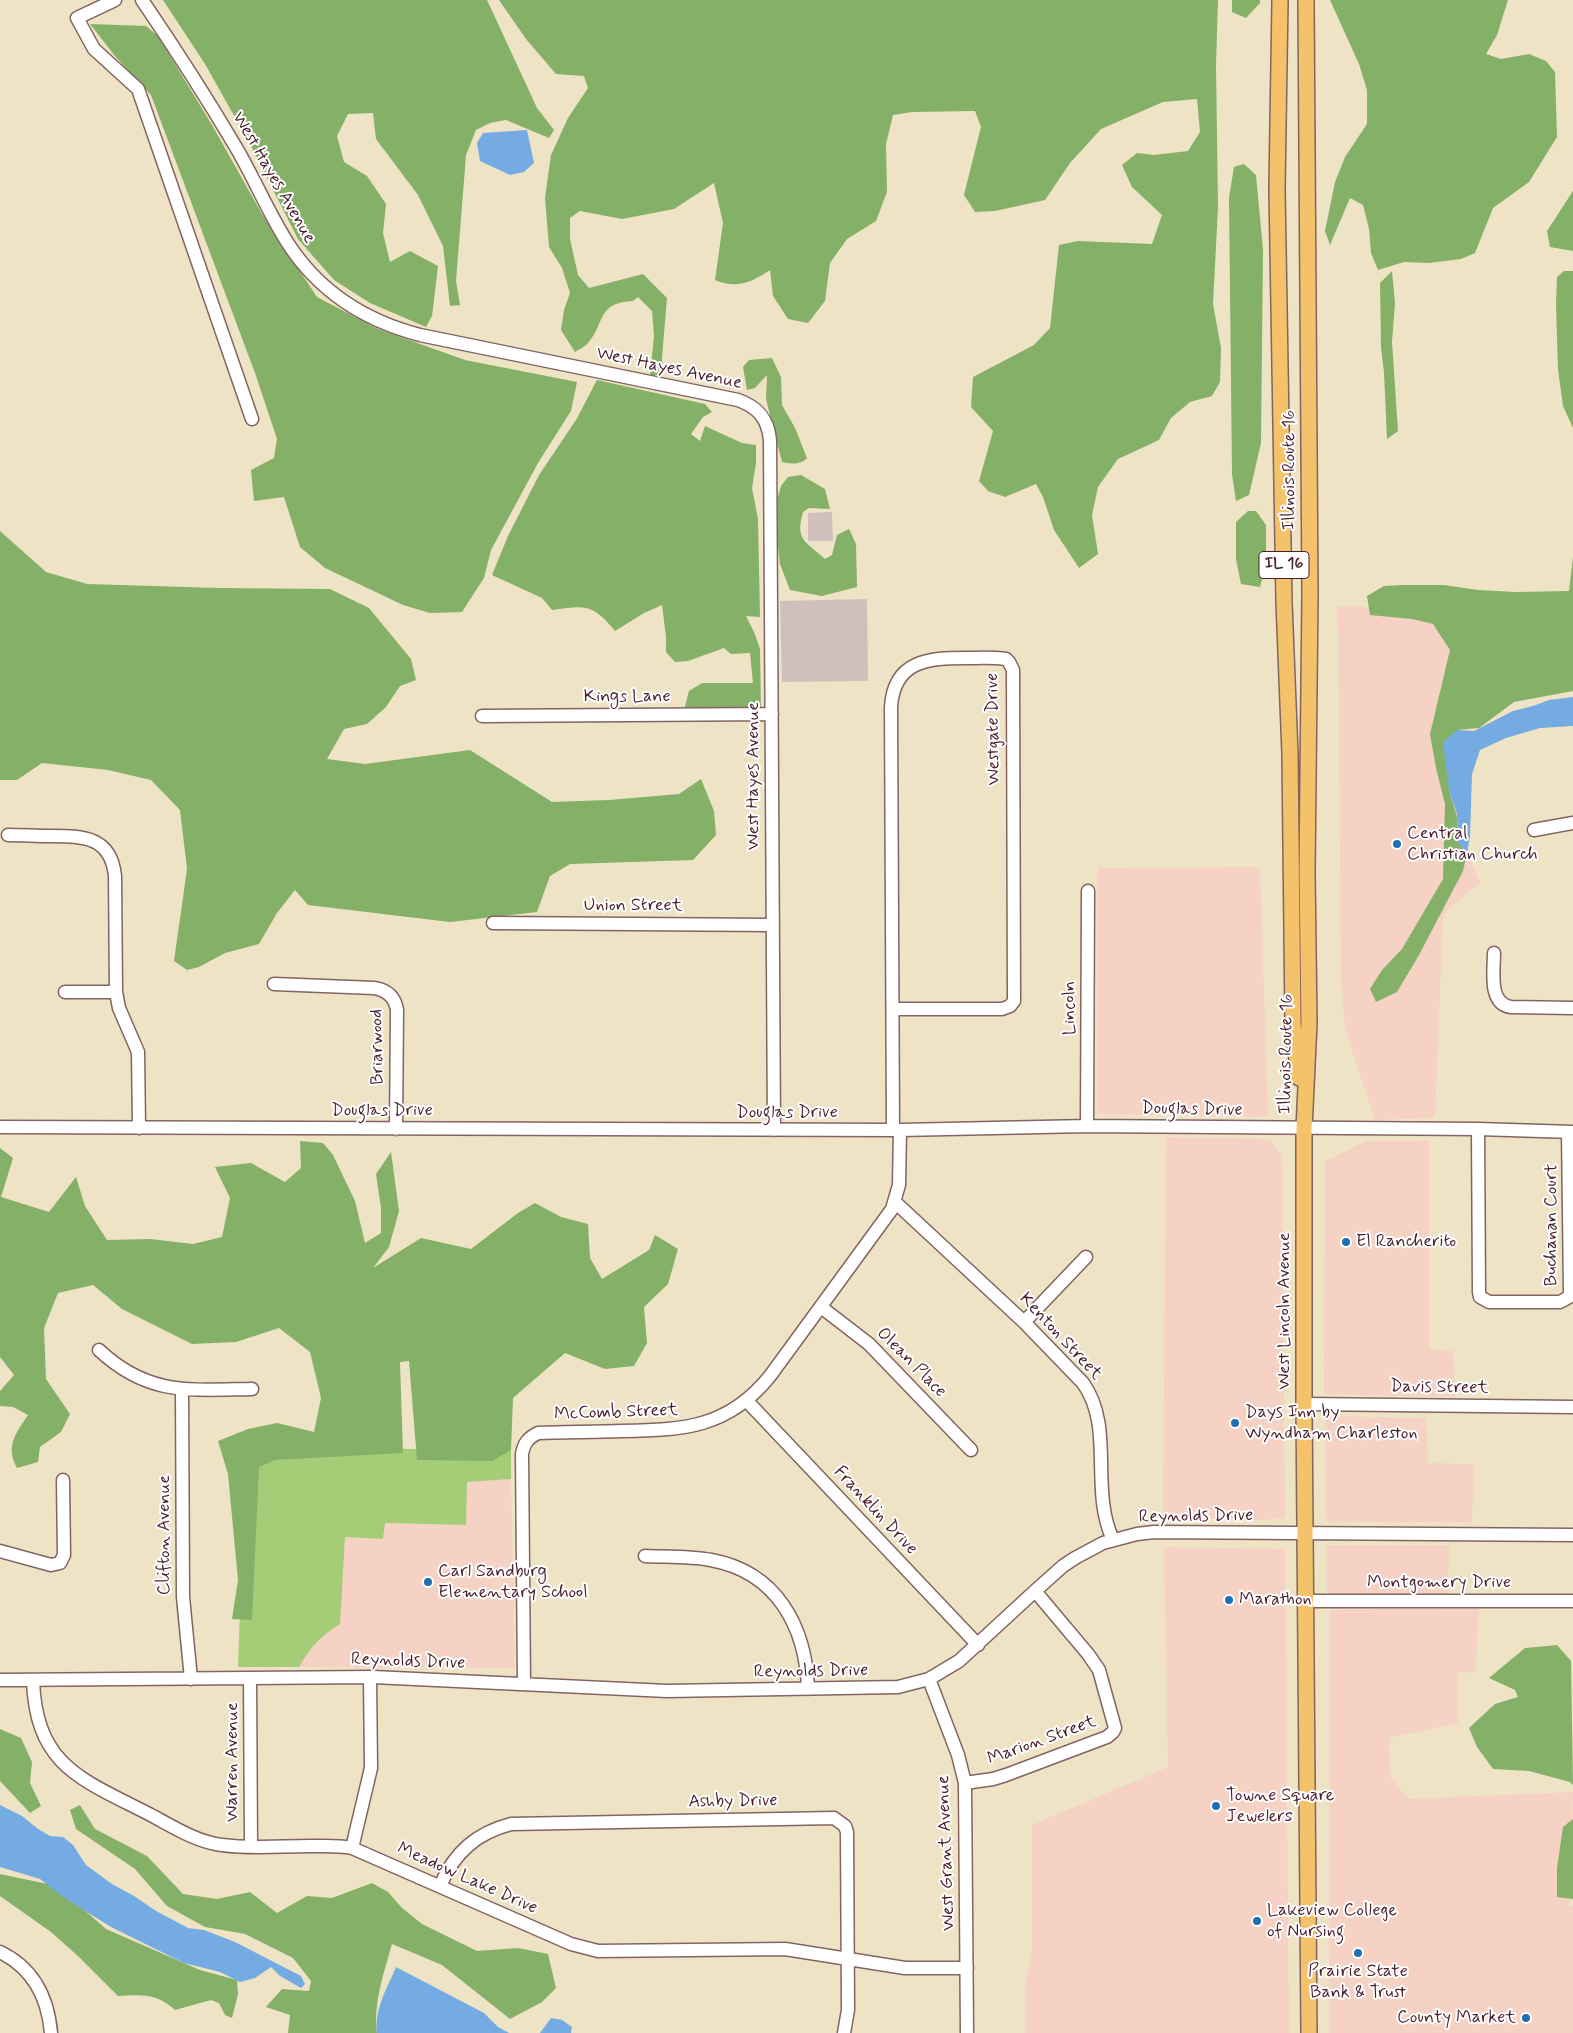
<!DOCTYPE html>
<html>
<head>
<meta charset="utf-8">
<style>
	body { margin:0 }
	canvas { display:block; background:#eee3c5 }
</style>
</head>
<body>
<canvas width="1573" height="2033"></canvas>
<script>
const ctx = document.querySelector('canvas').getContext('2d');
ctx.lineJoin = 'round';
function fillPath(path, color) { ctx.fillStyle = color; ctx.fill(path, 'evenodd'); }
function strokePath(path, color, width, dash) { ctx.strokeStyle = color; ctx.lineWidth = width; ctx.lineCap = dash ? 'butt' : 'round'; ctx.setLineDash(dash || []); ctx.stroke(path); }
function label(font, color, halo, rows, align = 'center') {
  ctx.font = font + ' Mynerve,sans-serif'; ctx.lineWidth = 4; ctx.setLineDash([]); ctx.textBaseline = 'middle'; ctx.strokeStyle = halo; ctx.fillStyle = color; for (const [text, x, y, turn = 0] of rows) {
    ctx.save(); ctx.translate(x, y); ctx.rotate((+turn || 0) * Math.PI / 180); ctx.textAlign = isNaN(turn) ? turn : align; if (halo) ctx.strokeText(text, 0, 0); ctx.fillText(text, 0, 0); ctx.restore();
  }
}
const built = new Path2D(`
	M1338,606l118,7 1,117 -8,60 8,24 1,28 9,11 13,29 -37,32 -8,204 -60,2 -30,-91 -4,-49z
	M1260,867l8,250 -170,-3v-246z
	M1166,1137l103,2 13,16 3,363 -21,2 -101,-3z
	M1367,1141h62v208l24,2 2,46 -131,-3 1,-233z
	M1325,1416l101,2 2,45 46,1 -2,58h-146z
	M511,1479l4,189 -216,-1 9,-17 16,-16 16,-10 4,-87 39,2 1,-16 81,2 2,-43z
	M1327,1545h122l-1,51h-121z
	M1164,1547l121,2 4,484h-263l-1,-47 7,-33v-128l136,-58z
	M1478,1608l-2,64 -18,1v50l-69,15 1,38 18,23 165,-7 -3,114h3v127h-244v-423z`);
const industrial = new Path2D(`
	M832,512l1,29h-25v-28z
	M867,599l1,82 -86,1 -2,-81z`);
const green = new Path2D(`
	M246,1447l265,3v29l-44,3 -1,43 -81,-2 -2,16 -38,-2 -5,87c-19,12 -30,23 -41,43h-61z`);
const forest = new Path2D(`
	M163,0h324l50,108 17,22 -5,8 -43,-18 -16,3 -14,7 -10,25 -10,126 4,24 -10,1 -7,-60 -25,-51 -42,-56 -3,-26 -25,1 -11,22 7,26 23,14 19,28 -3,29 7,29 20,-11 28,15 -6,50 -6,11 -56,-24 -36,-23 -36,-41 -48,-95 -45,-80z
	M499,0h719l-2,64 2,143 -5,97 8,44 -1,34 -8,14 -22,6 -19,16 -12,22 -41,19 -20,28 -6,28 6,39 -19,14 -25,-38 -11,-33 -7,-13 -31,13 -17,-6 -9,-10 14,-50 -22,-24 2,-30 61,-32 16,-17 9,-83 19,-4 74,3 10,-29 -30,-28 -10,-22 15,-12 17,2 34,-4 12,-19 -3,-33 -34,3 -62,27 -31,34 -25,37 -50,11 -20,1 -11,-17 17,-68 -6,-16 -63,1 -19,3 -7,29 1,48 -11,29 -29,18 -17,24 -5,38 -17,22 -20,-4 -15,-23 -3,-26c-19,13 -34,19 -55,10l8,-57 -9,-40 -40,26 -52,10 -42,-8 -10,7v21l8,36 11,13 54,-14 24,24 -5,60 1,16 -13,2 4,-40 -2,-25 -14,-14 -5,4c-37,2 -27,21 -45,42 -3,4 -9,6 -13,9l-14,-22 3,-20 6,-17 -8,-25 -13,-21 -4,-49 6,-43 17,-37 20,-30 -4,-12 -28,-2 -30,-35z
	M1232,0h28v3l-14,15 -14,-6z
	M1330,0h178l-11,35 -11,19 15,5 28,-5 17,7 9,11 2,65 -28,45 -36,26 -18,45 -14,6 -32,4 -25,-1 -26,8 -7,-17 -2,-24 -6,-24 -13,-7 -20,47 -5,-14 10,-49 10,-25 22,-33v-34l-8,-26z
	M90,24l56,2 12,10 54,89 50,89 55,83 61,32 87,31 112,22 -6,29 -33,52 -47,87 -7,28 -22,34 -32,1 -27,-8 -78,-37 -25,-21 -16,-50 -30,4 -3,-31 23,-12 3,-19 -22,-66 -104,-278 -36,-39z
	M1244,164l12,11 7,75 -2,193 -12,52 -13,6 -4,-27 -3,-276 5,-31z
	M1573,191v60l-23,-4 -3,-16z
	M1392,271l3,32 -3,39 6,89 -11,8 -3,-67 -3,-25 -1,-64z
	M1564,271h9v157l-10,-22 -5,-36 -2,-66 1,-27z
	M772,358l9,19 1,28 13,23 12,30c-6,7 -17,6 -25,4l-16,-63 1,-24 -12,13 -8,2 -4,-23 6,-7z
	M597,380l108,24 7,8 -9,5 -12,17 9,7 5,-15 37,17 14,2v18l-4,25 6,31 2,98 -14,-1 8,16 6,17 1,63 -77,-2 5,-19 13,-8h51l-3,-30 -19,1 -7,-6 -36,13 -13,1 -9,-10v-15l-4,-32 -18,8 -29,18c-22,-27 -29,-26 -63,-21l-10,-12 -50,-23 16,-39 31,-61 37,-55z
	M801,475l24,14 5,20 -21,-1 -6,4c-8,28 2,29 22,47l7,-4 5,-20 12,-6 7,15 1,43 -35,9 -32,-6 -10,-26 -6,-54 7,-24 7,-9z
	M1248,511h8l10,14v40l-6,22 -19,-3 -5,-25v-37z
	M0,531l46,41 41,12 132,4 111,1 39,19 42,51 5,21 -16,6 -14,21 -19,17 -23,5 -17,30 38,5 105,-14 82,52 57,-2 70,-6 22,-15 13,32 2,24 -23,25 -123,4 -20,12 -13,36 -87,10 -142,-17 -13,-15 -18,23 -18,31 -34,9 -26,14 -12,3 -13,-9 13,-92 -7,-59 -29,-30 -43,-10 -66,-7 -25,17h-17z
	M1573,557v134l-59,11 -35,26 -22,2 -8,60 8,27 1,25 9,11 -4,18 -44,84 -22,37 -21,10 -6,-13 12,-19 20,-21 41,-70 2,-75 -9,-36 -6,-34 20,-84 -17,-26 -21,-5 -42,-4 -3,-19 17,-10 19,-1h41l34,5 38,2 53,-1z
	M300,1141l23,2 10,12 22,46 10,42 16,-10v-25l-5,-34 15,-22 8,59 -10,36 -16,21 48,-30 50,11 47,-36 17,-10 26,14 27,7 2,34 12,21 47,-29 6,-15 23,14 -10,35 -24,23 3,36 -13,23 -29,3 -40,-16 -52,45 -2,52 -19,11 -75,-1 -8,-99 -9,1 3,91 -128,7 -16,7 -7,153 -20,-1 6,-39 -10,-106 -10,-33 30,-12 29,-6 37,9 7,-34 -11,-46 -31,-24 -43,14 -44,2 -70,-35 -29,-24 -35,8 -14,35 2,51 24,35 -9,18 -21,15 -2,15 -21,6c-12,-22 -1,-35 11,-53l-15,-8 -13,-1v-15l14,-16 -14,-18v-209l13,10 -12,39 48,15 27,-35 9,29 22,34 43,-1 43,5 29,-7 8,-39 -15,-31 36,-4 34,19 16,-14z
	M1557,1645l14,16 2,124 -3,-3 -41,-11 -36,-2 -16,-22 -8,-19 26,-24 23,-7 -3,-7 -26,-12 36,-30z
	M0,1729l21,9 11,24 -2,21 11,23 -11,7 -30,-32z
	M80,1805l15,24 52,27 36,38 34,5 33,-7 27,21 30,-17 25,2 40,-15 16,9 14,16 20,16 55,27 41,-3 30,6 8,34 -14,14 -32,17 -68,-54 -50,-21c-8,28 -19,60 -15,89h-89l2,-18 -24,-8 16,-18 27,2 2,-10 -18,-23 -48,-24 -40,-7 -38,-21 -32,-37 -59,-40 -6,-19z
	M1573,1819v80l-16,-2v-29l6,-41z
	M0,1874l57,12 49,43 94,41 37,10 1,14 -6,24 -7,-3 -6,-12 -8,-3 -36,10c-19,-17 -32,-15 -57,-14l-39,-39 -28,-25 -51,-36z`);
const water = new Path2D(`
	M527,130l7,33 -10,9 -14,3 -30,-14 -3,-18 6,-10z
	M1573,697v29l-33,2 -34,10 -26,12 -8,24 -2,62 -3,17 -9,-11 -1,-28 -8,-24 -6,-48 14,-12 17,1 39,-20 20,-5 16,-6z
	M0,1805l22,11 16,13 12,7 13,1 10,8 13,20 26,19 22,12 22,15 32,17 16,2 31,12 66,34 4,8 -4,4 -21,-12 -9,-9 -16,11 -15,4 -20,-10 -36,-9 -73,-36 -48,-30 -23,-18 -40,-12z
	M396,1967l88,46 14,14 11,6h-132c-3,-23 10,-45 19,-66z
	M551,2018l11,2 10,7 -1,6h-31z`);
const minor = new Path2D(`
	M115,0l-38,18 17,31 44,40 114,330
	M142,0c32,47 63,95 92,144 20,33 34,69 55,101 31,47 77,76 131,90l318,65c20,7 30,19 32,40l4,690
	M482,716l290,-2
	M1534,830l39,-7
	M8,835c14,0 29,1 43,1 33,0 60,1 64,40l1,116 3,16 19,44 1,76
	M493,923l280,2
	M1494,953c0,18 -6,51 17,54l62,1
	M274,984l100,4c13,2 21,9 23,22l-1,119
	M65,992h51
	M893,1009h109l8,-3 4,-5 -1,-331 -4,-8 -3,-3c-13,-2 -27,-1 -40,-1 -37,0 -72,2 -75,49l2,423
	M1087,1126l1,-235
	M0,1127l900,3 187,-4 391,3 95,3
	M1478,1129l1,163 1,5 9,5h71l9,-5 1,-5 -2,-160
	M895,1202l129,120 59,61c32,45 6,105 30,157
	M821,1307l48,37 102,106
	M1024,1322l62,-65
	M99,1350c49,46 91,40 153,39
	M182,1390l1,207 8,82
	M746,1400l232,245
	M1304,1404l269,3
	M0,1551l51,14 9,-2 4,-8 -1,-75
	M645,1556c22,1 44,0 66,4 66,12 95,67 97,129
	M1305,1601h268
	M250,1678l1,168
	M929,1679l29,76 7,28 2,250
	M0,1680l373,-3 294,14 231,-4 31,-8 30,-18 76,-70 28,-25 12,-8 28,-15 34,-9 17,-2 419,3
	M33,1680c3,86 48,99 116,134 23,12 47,28 73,31 29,4 59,1 88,1 14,0 28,-1 42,2l219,96 27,7 187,-2 120,19h62
	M524,1684l-2,-230c2,-11 6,-16 16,-21 28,-1 56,-1 84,-2 62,-1 106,-3 148,-55l122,-167 7,-24 1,-55
	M965,1783l28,-4 13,-4 101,-38 6,-5 2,-4 -16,-58 -11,-16 -53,-63
	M352,1848l19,-80 -1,-91
	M440,1886c14,-33 36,-53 71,-62l323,-6 11,8 2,6 1,178 -4,23
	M0,1952c33,16 48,46 51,81`);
const major = new Path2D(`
	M1280,0l-3,189 7,413 6,152 3,270 6,54
	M1306,0l4,594 -3,277 2,152 -5,106v275l5,629`);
const markers = [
	[1397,844,5,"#1f6fb2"],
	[1346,1242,5,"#1f6fb2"],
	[1235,1423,5,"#1f6fb2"],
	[428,1582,5,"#1f6fb2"],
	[1229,1600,5,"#1f6fb2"],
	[1216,1806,5,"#1f6fb2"],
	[1257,1921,5,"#1f6fb2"],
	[1358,1953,5,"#1f6fb2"],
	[1526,2018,5,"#1f6fb2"]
];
const shields = [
	[1284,565,50]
];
const shieldNames = [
	["IL 16",1284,565]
];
const streetNames = [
	["West Hayes Avenue",273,178,60],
	["West Hayes Avenue",669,369,12],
	["Illinois Route 16",1290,470,-90],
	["Kings Lane",627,697],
	["Westgate Drive",994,729,-91],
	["West Hayes Avenue",754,776,-90],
	["Union Street",633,906],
	["Lincoln",1070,1008,-90],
	["Briarwood",378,1047,-91],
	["Illinois Route 16",1287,1054,-89],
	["Douglas Drive",1192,1110,1],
	["Douglas Drive",382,1111],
	["Douglas Drive",787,1113],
	["Buchanan Court",1552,1225,-90],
	["West Lincoln Avenue",1285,1311,-90],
	["Kenton Street",1060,1337,47],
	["Olean Place",911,1363,45],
	["Davis Street",1439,1388,1],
	["McComb Street",616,1413,-2],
	["Franklin Drive",875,1511,47],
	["Reynolds Drive",1196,1517,-1],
	["Clifton Avenue",165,1535,-90],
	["Montgomery Drive",1439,1583],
	["Reynolds Drive",408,1662,2],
	["Reynolds Drive",811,1672,-1],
	["Marion Street",1042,1741,-20],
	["Warren Avenue",233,1762,-90],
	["Ashby Drive",733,1802,-1],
	["West Grant Avenue",947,1853,-92],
	["Meadow Lake Drive",467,1879,24]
];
const poiNames = [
	["Central",1407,834],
	["Christian Church",1407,855],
	["El Rancherito",1356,1242],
	["Days Inn by",1245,1413],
	["Wyndham Charleston",1245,1434],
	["Carl Sandburg",438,1572],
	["Elementary School",438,1593],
	["Marathon",1239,1600],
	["Towne Square",1226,1796],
	["Jewelers",1226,1817],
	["Lakeview College",1267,1911],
	["of Nursing",1267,1932],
	["Prairie State",1358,1972,"center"],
	["Bank & Trust",1358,1993,"center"],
	["County Market",1516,2018,"right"]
];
fillPath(built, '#f5d2c3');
fillPath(industrial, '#d1bfbd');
fillPath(green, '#a5cd78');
fillPath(forest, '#84b068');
fillPath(water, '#75abe3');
strokePath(minor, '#836461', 15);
strokePath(major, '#836461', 18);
strokePath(minor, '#fff', 12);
strokePath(major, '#f3c26a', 15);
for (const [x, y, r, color] of markers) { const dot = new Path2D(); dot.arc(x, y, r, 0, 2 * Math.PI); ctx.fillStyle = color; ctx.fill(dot); strokePath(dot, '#fff', 2); }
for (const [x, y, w] of shields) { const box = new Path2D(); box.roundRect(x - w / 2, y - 13.5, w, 27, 4); ctx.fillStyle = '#fff'; ctx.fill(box); strokePath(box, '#4a1f2b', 1); }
label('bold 16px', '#4a1f2b', null, shieldNames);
label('18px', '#4a1f2b', '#fff', streetNames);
label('18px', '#4a1f2b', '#fff', poiNames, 'left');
</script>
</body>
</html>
